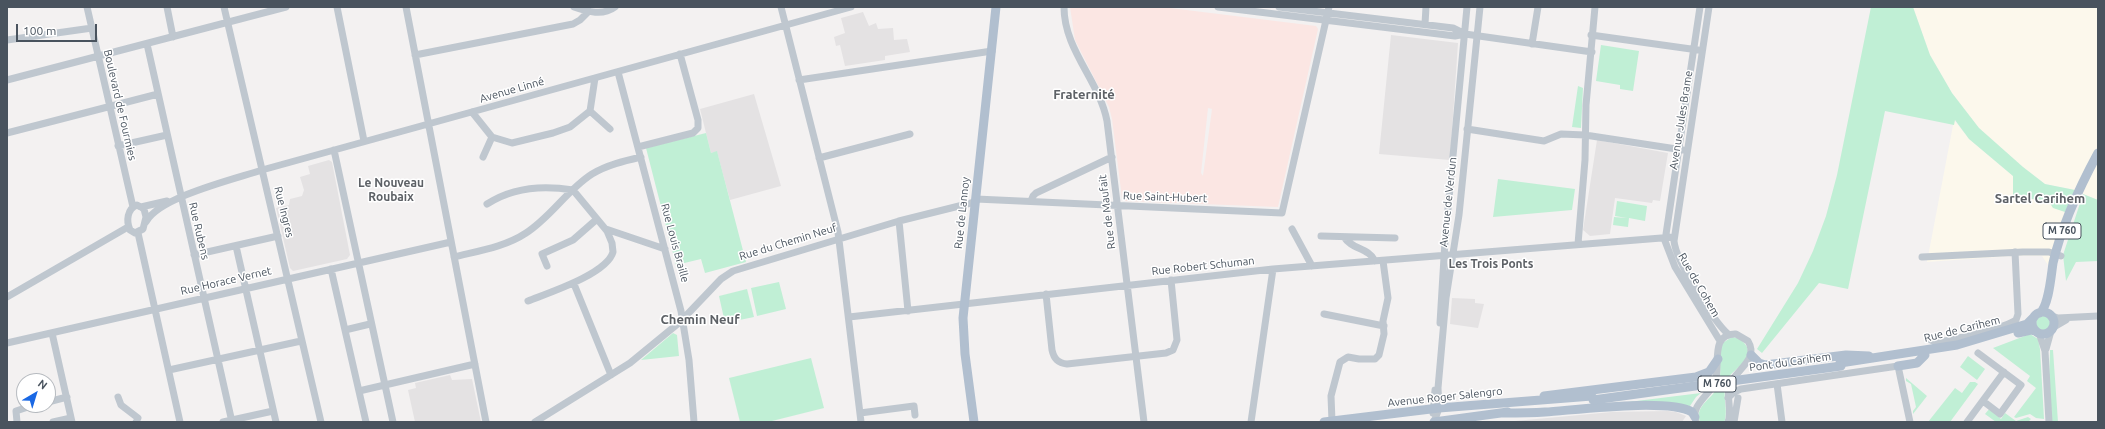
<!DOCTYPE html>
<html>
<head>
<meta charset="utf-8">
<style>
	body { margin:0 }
	#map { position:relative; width:2105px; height:429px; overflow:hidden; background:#f3f1f1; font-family:Ubuntu,sans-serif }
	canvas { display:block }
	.frame { position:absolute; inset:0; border:8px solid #49535e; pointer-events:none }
	.north { position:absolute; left:16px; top:373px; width:40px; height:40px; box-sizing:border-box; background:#fff; border:1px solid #b6babf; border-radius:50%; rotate:38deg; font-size:11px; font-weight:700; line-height:16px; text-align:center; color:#49535e }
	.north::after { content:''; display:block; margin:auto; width:14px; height:18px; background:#1a68e4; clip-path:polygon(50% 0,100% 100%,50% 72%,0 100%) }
	.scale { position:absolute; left:16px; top:24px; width:81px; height:18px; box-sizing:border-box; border:2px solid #49535e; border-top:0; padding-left:5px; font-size:12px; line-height:14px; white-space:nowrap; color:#49535e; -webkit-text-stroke:3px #fff; paint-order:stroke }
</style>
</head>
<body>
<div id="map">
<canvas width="2105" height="429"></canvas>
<div class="frame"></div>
<div class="north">N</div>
<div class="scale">100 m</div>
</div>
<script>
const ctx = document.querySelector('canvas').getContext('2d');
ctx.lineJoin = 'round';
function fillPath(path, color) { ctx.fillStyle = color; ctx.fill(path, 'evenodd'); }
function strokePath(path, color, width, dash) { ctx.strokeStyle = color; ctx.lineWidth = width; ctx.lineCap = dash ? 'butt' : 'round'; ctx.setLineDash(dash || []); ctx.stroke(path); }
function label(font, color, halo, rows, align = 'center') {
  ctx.font = font + ' Ubuntu,sans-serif'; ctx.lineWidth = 3; ctx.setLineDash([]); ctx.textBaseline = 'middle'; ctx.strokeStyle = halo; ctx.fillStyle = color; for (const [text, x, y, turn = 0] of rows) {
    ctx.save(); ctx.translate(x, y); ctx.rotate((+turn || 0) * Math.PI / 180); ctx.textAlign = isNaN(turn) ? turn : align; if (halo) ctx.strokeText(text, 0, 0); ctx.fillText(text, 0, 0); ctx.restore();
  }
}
const commercial = new Path2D(`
	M1913,7h185v193l-27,-11 -26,-5 -22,-17 -44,-39 -27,-35 -22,-38z
	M1954,120l15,19 44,37v22l35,2 17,12 -15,56 -8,-12h-30l-85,6z`);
const education = new Path2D(`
	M863,12l6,14 7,-3 2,6 15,-1 1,12 13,-1 3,13 -25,4v4l-40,6 -5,-21 -4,1 -2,-9 11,-4 -4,-15z
	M1391,35l67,8 -8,117 -71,-6z
	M754,94l27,92 -51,14 -13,-48 -6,1 -11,-44z
	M1597,140l71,13 -8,48 -7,-1 -1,3 -37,-5 -5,36 -20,2 -7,-6z
	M329,160l3,2 18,93 -3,4 -54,12 -3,-3 -14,-60 13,-3 1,-6 12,-3 2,-6 -4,-13 10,-3 -2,-8z
	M1452,298l23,1v4l9,1 -6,24 -28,-4z
	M450,375l2,5 20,-1 9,43h-66l-7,-32 8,-2 -1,-5z
	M1668,411l8,1 10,4 -4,6h-178l108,-10z`);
const medical = new Path2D(`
	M1070,7h92l154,19 2,3 -40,178 -153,-6 -3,-3 -10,-79 -3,-12 -34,-67zM1208,108l4,1 -9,67 -2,-3z`);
const green = new Path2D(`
	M1871,7h42l17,48 22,38 27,35 44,39 22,17 30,6 -10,22 -12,-4 -5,-8 -35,-2v-22l-44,-37 -14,-19 -1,5 -69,-14 -37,178 -29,-6 -57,70 -5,-4 41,-66 15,-32 13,-35 11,-41z
	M1601,45l38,6 -6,40 -13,-2v-4l-24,-4z
	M1578,86l5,2 -2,40 -9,-1z
	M706,133l5,20 6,-2 29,111 -41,11 -4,-14 -25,6 -30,-117z
	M1498,179l77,10 -3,21 -79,7z
	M2083,194l15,6v61l-22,1 -10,19 -3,-26z
	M1617,201l30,5 -2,15 -16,-3 -1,9 -15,-2 1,-8 13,1 -12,-2z
	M779,282l7,27 -29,7 -6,-28z
	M747,289l7,28 -29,6 -6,-27z
	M2036 323a7 7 0 1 1 14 0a7 7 0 1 1-14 0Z
	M673,333l4,2 2,21 -38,4z
	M2030,334l8,5 2,10 4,70 -8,-1 -6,-4 -14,4 -2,-1 22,-29 -9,-7 3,-5 -37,-28z
	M1732,337c6,1 9,2 13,7 12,15 -15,26 -19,38 -4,13 2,26 -1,38l-1,2h-24c-6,-16 11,-22 17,-34 7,-14 0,-30 4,-44z
	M2050,350h3l5,72h-6l-3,-43z
	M1968,356l17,13 -8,11 -17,-13z
	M811,358l13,50 -56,14h-28l-11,-44z
	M1906,378l21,18 -14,18v-3l3,-4 -5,-23 -5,-3z
	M1970,382h5l3,2 -28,38h-22l27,-34 7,5z
	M1701,393l-5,4 -6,9 -78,-2z
	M1990,408l11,11 4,-6 11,8 12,-4 3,2 -3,3h-32l-11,-8z`);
const minor = new Path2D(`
	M87,7l46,200
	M167,7l6,30
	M224,7l97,415
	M337,7l27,134
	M406,7l80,415
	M574,7c14,5 29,9 41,0
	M781,7l57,225 23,190
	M1064,7c0,43 35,73 43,114l37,301
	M1218,7l237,29 10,-2
	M1279,7l174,21 12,6 127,18
	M1700,7l-35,234 10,26 45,74
	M1709,7l-35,234c2,20 39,80 55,94
	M1425,24l1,-17
	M1591,35l107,15
	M7,40l85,-12
	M147,44l85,378
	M1532,44l6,-37
	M415,55l158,-31 7,-4 9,-9
	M618,72l63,239 8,49 5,62
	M7,80l279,-73
	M799,80l193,-29
	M590,111l20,18
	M472,112l20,25 20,6 41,-10 17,-6 20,-16 5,-33
	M1467,129l77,12 17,-7 24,1 98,15
	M7,133l151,-39
	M118,146l49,-11
	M638,147l55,-14 5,-5v-8l-18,-66
	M334,150l59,272
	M483,157l9,-20
	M819,158l91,-24
	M976,199l306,14 47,-206
	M1031,201l2,-5 3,-3 76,-36
	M487,204c26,-17 56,-19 86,-14l34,41 5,12 1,9c-6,22 -65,41 -85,49
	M137,205l7,4 2,8 -3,12 -8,4 -5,-3c-4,-9 -3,-21 7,-25z
	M141,207l26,-6
	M899,221l9,90
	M146,222c13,-25 89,-43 116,-52l589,-163
	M606,229l59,20
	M1292,229l20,37
	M138,233l42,189
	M1321,236l74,2
	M1344,237c7,12 25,11 31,24
	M1578,244l7,-84 1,-55 9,-98
	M236,246l40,176
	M194,255l84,-19
	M454,257c24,-6 51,-10 72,-24 25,-16 41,-43 66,-59 15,-9 32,-13 49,-17
	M1922,257l101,-5h26l12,4
	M547,266l-5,-12 31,-14 24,-21
	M331,269l35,153
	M574,284l37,91
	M1046,294l6,56c2,9 6,13 15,14l99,-11 7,-3 4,-10 -6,-60
	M7,297l121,-70
	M1324,314l60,12
	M2052,316l6,2 40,-2
	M849,317l424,-48 401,-32
	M1440,323l5,-82 22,-234
	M2054,327l12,-7
	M345,330l25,-6
	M52,333l20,89
	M2039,333l6,18 4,71
	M1929,339c3,2 6,3 9,3 12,-1 70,-15 78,-22l2,-6 -3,-62
	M7,343l444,-101
	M2046,349l5,-18
	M1978,353l43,32 -21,29 -17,-13
	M169,370l132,-29
	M1777,384l5,38
	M359,391l116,-27
	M118,397l3,8 17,13 -2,4
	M1728,398l6,-6 7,-3 157,-23 12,56
	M48,402l19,-5
	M860,413l54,-7 1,9
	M1433,413l2,-23
	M1332,421l-1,-25 9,-34 8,-5 11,2h16l4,-4 5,-21 -1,-13 5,-23 -5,-37
	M17,422l-1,-11 18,-6
	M53,422l18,-4
	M223,422l50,-11
	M535,422l95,-59 50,-41 41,-43 12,-8 166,-50 76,-19
	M1251,422l22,-153
	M1434,422l5,-14 -1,-20 8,-90 13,-83 21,-208
	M1696,422c-6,-17 13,-26 19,-40 6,-16 -6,-49 21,-48l12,7c11,18 -11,28 -18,43 -5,13 3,26 -2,38
	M1734,422l4,-24
	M1967,422l37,-50`);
const major = new Path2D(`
	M2032 323a11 11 0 1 1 22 0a11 11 0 1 1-22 0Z
	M2040,313c9,-8 11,-37 13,-50 9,-39 26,-75 45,-110
	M2018,333l13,-3 5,1
	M1751,355l8,8 6,2 81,-10 23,1
	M1840,363l117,-18 70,-21 6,-6
	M1898,366l19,-3 8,-8
	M1544,396l152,-19 13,-5 9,-13
	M1502,413c14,0 29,0 43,-1 31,-2 123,-14 147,0l3,5
	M974,422l-9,-68 -2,-36 33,-311
	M1324,422l115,-14 153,-12
	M1434,422l74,-10`);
const majorBridge = new Path2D(`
	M1593,400l248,-34`);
const shields = [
	[2062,231,38],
	[1717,384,38]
];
const shieldNames = [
	["M 760",2062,231],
	["M 760",1717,384]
];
const streetNames = [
	["Avenue Linné",512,90,-16],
	["Boulevard de Fourmies",120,105,77],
	["Avenue Jules Brame",1681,120,-81],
	["Rue Saint-Hubert",1165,197,2],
	["Avenue de Verdun",1448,202,-84],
	["Rue Ingres",284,212,76],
	["Rue de Maufait",1107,212,-97],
	["Rue de Lannoy",962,213,-84],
	["Rue Rubens",199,231,77],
	["Rue du Chemin Neuf",788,242,-17],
	["Rue Louis Braille",675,243,75],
	["Rue Robert Schuman",1203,266,-6],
	["Rue Horace Vernet",226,281,-13],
	["Rue de Cohem",1699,285,60],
	["Rue de Carihem",1962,329,-14],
	["Pont du Carihem",1790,362,-8],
	["Avenue Roger Salengro",1445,397,-6]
];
const neighbourhoodNames = [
	["Le Nouveau",391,183],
	["Roubaix",391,197],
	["Les Trois Ponts",1491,264]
];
const quarterNames = [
	["Fraternité",1084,95],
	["Sartel Carihem",2040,199],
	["Chemin Neuf",700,320]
];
fillPath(commercial, '#fcf8ec');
fillPath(education, '#e4e2e3');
fillPath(medical, '#fbe6e3');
fillPath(green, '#c0efd5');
strokePath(minor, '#bfc7cf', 7);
strokePath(major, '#b1bfcf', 9);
strokePath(majorBridge, '#b1bfcf', 9);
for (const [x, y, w] of shields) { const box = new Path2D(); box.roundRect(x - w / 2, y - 8, w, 16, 3); ctx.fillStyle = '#fff'; ctx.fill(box); strokePath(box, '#49535e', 1); }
label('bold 10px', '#49535e', null, shieldNames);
label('11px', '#49535e', '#fff', streetNames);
label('bold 12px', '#5d6166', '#fff', neighbourhoodNames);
label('bold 13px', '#5d6166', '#fff', quarterNames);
</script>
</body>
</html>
